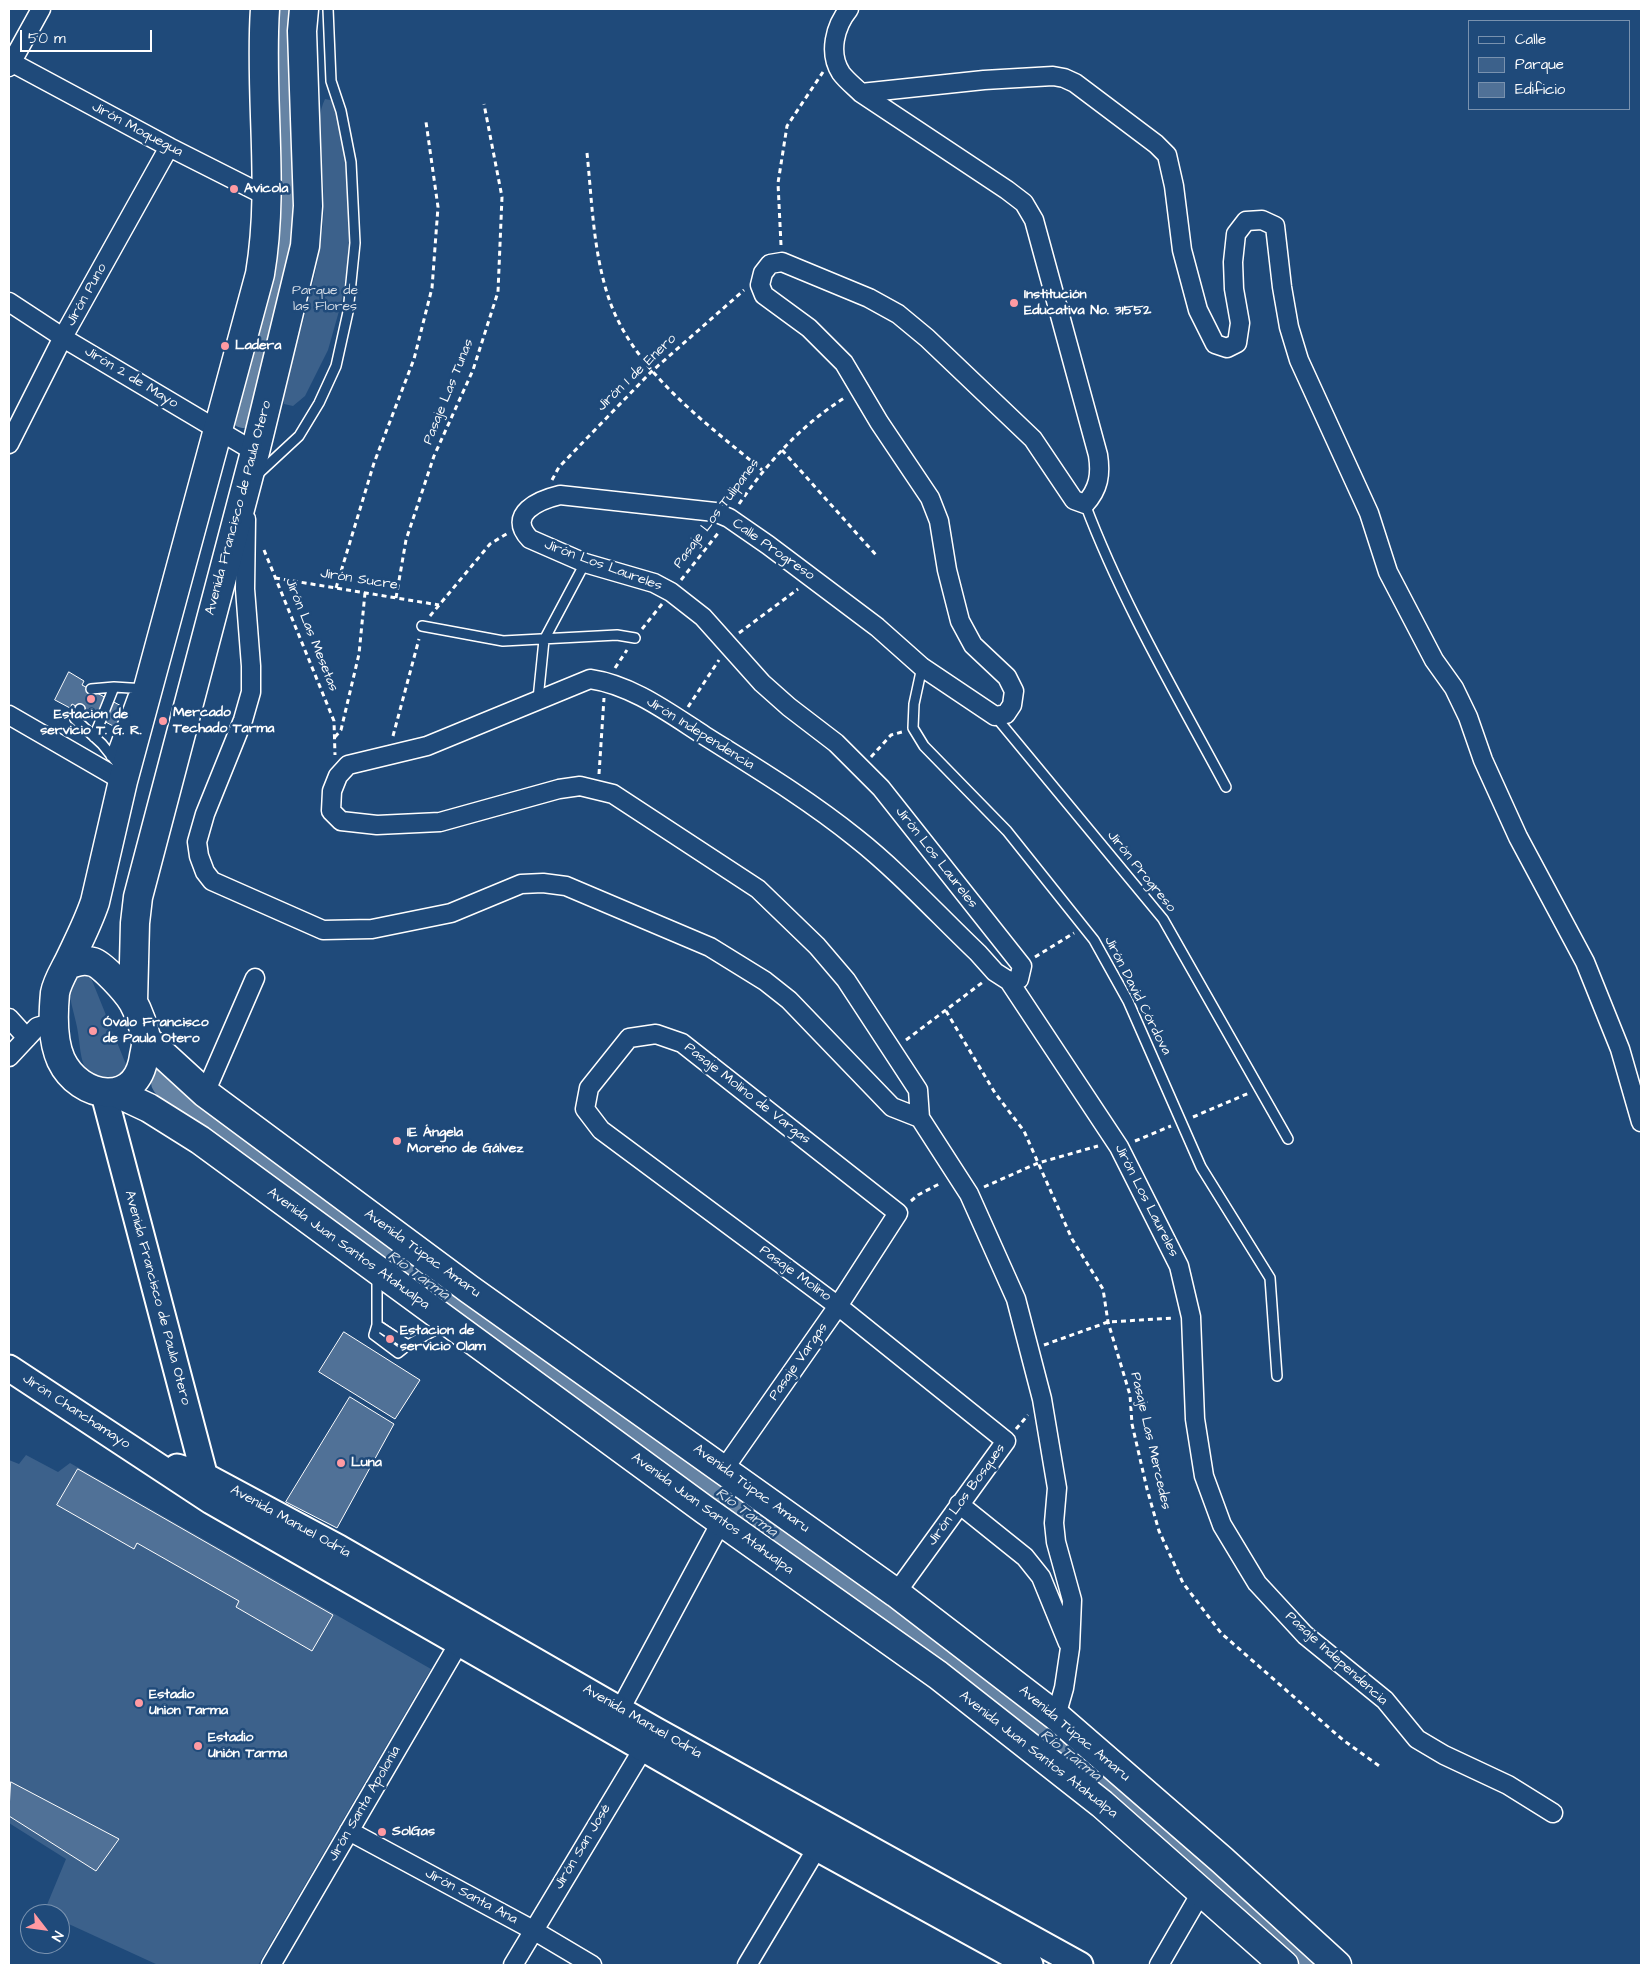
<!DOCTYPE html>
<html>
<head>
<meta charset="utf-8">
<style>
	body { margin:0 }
	#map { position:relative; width:1650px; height:1974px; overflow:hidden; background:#1f4a7a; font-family:"Architects Daughter",sans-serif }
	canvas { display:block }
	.frame { position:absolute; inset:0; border:10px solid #fff; pointer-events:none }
	.legend { position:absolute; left:1468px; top:20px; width:162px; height:90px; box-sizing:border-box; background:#1f4a7a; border:1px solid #7992af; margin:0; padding:6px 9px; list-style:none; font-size:15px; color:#fff }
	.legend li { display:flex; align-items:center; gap:10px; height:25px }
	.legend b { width:25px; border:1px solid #7992af }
	.north { position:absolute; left:20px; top:1904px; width:50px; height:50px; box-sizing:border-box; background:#1f4a7a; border:1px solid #7992af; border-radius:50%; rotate:120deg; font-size:14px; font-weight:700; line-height:20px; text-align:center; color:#fff }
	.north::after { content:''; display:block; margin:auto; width:18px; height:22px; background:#ff9aa2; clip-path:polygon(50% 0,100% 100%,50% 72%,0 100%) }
	.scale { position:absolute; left:20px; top:30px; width:132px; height:22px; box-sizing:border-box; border:2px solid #fff; border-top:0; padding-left:6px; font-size:15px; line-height:18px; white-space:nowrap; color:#fff; -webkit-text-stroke:4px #1f4a7a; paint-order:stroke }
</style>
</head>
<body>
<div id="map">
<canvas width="1650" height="1974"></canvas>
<div class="frame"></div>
<ul class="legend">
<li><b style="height:6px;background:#1f4a7a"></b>Calle</li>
<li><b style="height:14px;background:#3c618b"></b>Parque</li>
<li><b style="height:14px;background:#507197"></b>Edificio</li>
</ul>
<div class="north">N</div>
<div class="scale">50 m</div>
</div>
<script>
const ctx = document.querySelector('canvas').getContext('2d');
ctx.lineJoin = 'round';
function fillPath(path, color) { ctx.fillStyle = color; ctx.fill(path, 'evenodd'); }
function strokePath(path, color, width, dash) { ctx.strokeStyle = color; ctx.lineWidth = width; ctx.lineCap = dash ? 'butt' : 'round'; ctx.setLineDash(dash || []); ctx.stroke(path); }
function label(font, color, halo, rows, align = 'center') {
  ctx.font = font + ' "Architects Daughter",sans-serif'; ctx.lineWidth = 5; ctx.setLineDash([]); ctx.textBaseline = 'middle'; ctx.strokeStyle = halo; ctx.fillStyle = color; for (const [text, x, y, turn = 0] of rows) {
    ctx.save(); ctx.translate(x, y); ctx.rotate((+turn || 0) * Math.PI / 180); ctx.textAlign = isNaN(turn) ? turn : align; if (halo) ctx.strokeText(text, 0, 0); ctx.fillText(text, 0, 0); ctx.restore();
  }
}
const green = new Path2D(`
	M325,99l11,2 15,62 2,72 -12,69 -13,46 -23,46 -12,10 -9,-2 -2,-12c15,-50 32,-101 39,-152 3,-18 3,-40 2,-58 -1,-27 -10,-58 2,-83z
	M89,973l38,94 -11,16c-40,-6 -33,-25 -39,-56 -3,-15 -8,-29 -9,-45l6,-8z
	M26,1455l32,17 12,-9 361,206 -173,296h-100l-98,-45v-6l-16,-2 22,-53 -57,-36v-363l10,4z`);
const river = new Path2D(`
	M244,412l43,-170 3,-31 -5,-202
	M167,1082l15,21 51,40 712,514 170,135 106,91 89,82`);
const building = new Path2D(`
	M69,672l15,9 -2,4 43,23 -10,19 -43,-23 -2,4 -15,-8z
	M383,1322l23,16 -11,16 -20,-17z
	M344,1332l76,48 -25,39 -76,-47z
	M350,1397l44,27 -57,104 -51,-26z
	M78,1469l255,146 -21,36 -76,-44 3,-6 -102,-58 -3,6 -77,-44z
	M11,1782l108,57 -23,32 -87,-55z`);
const path = new Path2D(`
	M587,153c5,48 6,97 21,143 24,74 97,126 154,174
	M781,245l-3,-62 9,-57 36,-54
	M782,450l94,105
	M552,480l7,-13 92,-95 93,-82
	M739,504c29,-42 63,-80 107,-107
	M264,550l70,171 1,34
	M275,578l164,27
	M681,580l38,-48
	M336,588l38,-125 40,-104 18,-71 6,-81 -12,-85
	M396,598l10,-58 28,-84 39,-86 25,-78 4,-95 -18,-93
	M430,616l60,-72 18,-11
	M642,629l20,-25
	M739,633l59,-44
	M615,668l12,-18
	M688,707l31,-47
	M393,736l26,-97
	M335,737l6,-7 18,-76 6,-61
	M871,757l20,-22 11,-3
	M599,774l5,-76
	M1035,957l39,-24
	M946,1011l49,82 29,38 48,108 31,50 5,33 22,73 2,29 15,65 12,42 24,52 38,50 122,107 39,28
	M906,1040l77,-58
	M1193,1117l56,-24
	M1135,1141l36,-15
	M984,1187l54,-24 60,-17
	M911,1201l7,-6 23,-12
	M1044,1345l64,-23 66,-4
	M1016,1429l12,-14`);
const lane = new Path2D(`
	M258,474l41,-38 20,-33 17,-37 12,-54 7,-69 -4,-81 -10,-51 -10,-30 -3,-72
	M1085,504c37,98 91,190 141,283
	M422,626l81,15 114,-6 18,3
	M922,667l-8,37 -1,24 11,18 83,85 87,109 34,61 73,166 69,111 7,98
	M91,689l23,-2 32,2
	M538,699l6,-59 41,-77
	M80,709l-5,10 27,25 20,25
	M995,716l168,203 125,220
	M94,737l20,-50
	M111,756l22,-60
	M377,1275v50l31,20 38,-21
	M377,1325l-3,10 24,18 10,-8`);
const street = new Path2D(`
	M849,9c-14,17 -21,44 -8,64 5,7 14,14 20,20l146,97 17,13 10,17 64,235c3,19 1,34 -13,49l-11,-4 -41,-61 -106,-101 -29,-24 -29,-16 -87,-36 -12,2 -7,9 -3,12 4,10 45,33 35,35 35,59 51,76 9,23 8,49 13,51 13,24 34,32 7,14 -2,14 -6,9 -11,2 -73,-49 -45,-40 -109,-82 -39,-27 -14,-6 -155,-17c-21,5 -54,19 -30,44l55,24 69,20 17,9 32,25 59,66 27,24 47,36 45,45 141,178 -3,13 -10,2
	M9,61l160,86 97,49
	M9,67l32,-58
	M861,93l123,-13 69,-4 11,2 11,5 81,61 11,11 7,31 8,64 16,60 17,34 12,4 10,-5 3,-20 -6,-34 -1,-27 3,-28 10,-13 16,-1 13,6 7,61 7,40 10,33 70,153 19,59 46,88 20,28 14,29 15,43 35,77 67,125 35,87 21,73
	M9,302l61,40 185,110
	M9,444l54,-107 106,-190
	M246,519l-1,70 6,77v26l-8,28 -38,94 -8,28 2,14 6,16 7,9 111,49 49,-1 79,-16 70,-29 22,-1 23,3 144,61 55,34 24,19 103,107 28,11
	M9,715l114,66
	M9,1018l18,20
	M9,1057l28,-30 17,-5
	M205,1093l50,-115
	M724,1469l114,-163 60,-93 -216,-170 -26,-9 -27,4 -40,50 -4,21 16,21 237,176 168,135 -110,152
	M959,1504l66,53 16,20 27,66
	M1056,1716l8,-28 6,-40 2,-48 -16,-58 -2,-19 3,-35 -15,-89 -26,-100 -47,-105 -49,-76 -2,-28 -72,-110 -29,-34 -59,-57 -145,-95 -33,-8 -21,3 -119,33 -63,3 -36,-4 -10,-10 1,-20 6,-15 10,-11 79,-19 163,-67c42,6 79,34 115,57 51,32 104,64 151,102 42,33 83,78 122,115l17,19 14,9 110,166 60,119 12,51 4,102 9,57 18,49 35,58 48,52 80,65 32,39 27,16 64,30 45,28
	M615,1719l106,-197
	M349,1831l184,99 59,35
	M271,1965l188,-322
	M513,1965l136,-226
	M747,1965l70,-117
	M1159,1965l43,-74`);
const secondary = new Path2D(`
	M104,1094l104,395
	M9,1368l202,133 606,347 213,117
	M177,1467l28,9 134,72 316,182 425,235`);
const highway = new Path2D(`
	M67,965c9,-3 16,-6 26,-3 10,3 34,30 40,40 5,9 11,25 13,36 1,5 -1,13 -2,18 -7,52 -64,44 -83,4 -9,-20 -8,-45 -6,-67 2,-11 9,-22 14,-32 9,-19 19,-38 26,-59l28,-121 137,-507c15,-88 -1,-177 5,-265
	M133,1002l2,-79 3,-26 117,-445 50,-206 3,-40 -6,-175 2,-22
	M146,1039l59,54 264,196 427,304 160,123 166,144 115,105
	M117,1093l32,15 51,32 505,370 233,165 164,129 182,161`);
const markers = [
	[234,189,5,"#ff9aa2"],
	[1014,303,5,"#ff9aa2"],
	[225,346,5,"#ff9aa2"],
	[91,699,5,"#ff9aa2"],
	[163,721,5,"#ff9aa2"],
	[93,1031,5,"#ff9aa2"],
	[397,1141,5,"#ff9aa2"],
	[390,1339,5,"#ff9aa2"],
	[341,1463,5,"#ff9aa2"],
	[139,1703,5,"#ff9aa2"],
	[198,1746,5,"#ff9aa2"],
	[382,1832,5,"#ff9aa2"]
];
const streetNames = [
	["Jirón Moquegua",137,130,28],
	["Jirón Puno",87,295,-61],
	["Jirón 1 de Enero",637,373,-44],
	["Jirón 2 de Mayo",131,378,31],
	["Pasaje Las Tunas",449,392,-68],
	["Avenida Francisco de Paula Otero",239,508,-75],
	["Pasaje Los Tulipanes",717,514,-53],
	["Calle Progreso",773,550,35],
	["Jirón Los Laureles",603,566,20],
	["Jirón Sucre",359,580,9],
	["Jirón Las Mesetas",311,635,68],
	["Jirón Independencia",700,734,32],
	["Jirón Los Laureles",936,858,52],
	["Jirón Progreso",1141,872,51],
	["Jirón David Córdova",1137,996,63],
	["Pasaje Molino de Vargas",747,1094,38],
	["Jirón Los Laureles",1146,1201,63],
	["Avenida Juan Santos Atahualpa",348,1249,36],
	["Avenida Túpac Amaru",422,1254,36],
	["Pasaje Molino",795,1274,36],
	["Avenida Francisco de Paula Otero",157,1298,75],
	["Pasaje Vargas",799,1362,-55],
	["Jirón Chanchamayo",76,1412,33],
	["Pasaje Las Mercedes",1150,1441,77],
	["Avenida Túpac Amaru",751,1489,36],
	["Jirón Los Bosques",967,1495,-54],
	["Avenida Juan Santos Atahualpa",712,1514,36],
	["Avenida Manuel Odría",290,1522,29],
	["Pasaje Independencia",1336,1659,42],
	["Avenida Manuel Odría",642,1722,30],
	["Avenida Túpac Amaru",1074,1734,40],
	["Avenida Juan Santos Atahualpa",1038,1755,38],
	["Jirón Santa Apolonia",365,1804,-60],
	["Jirón San José",583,1847,-59],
	["Jirón Santa Ana",471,1897,28]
];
const poiNames = [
	["Avicola",244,189],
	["Institución",1024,295],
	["Educativa No. 31552",1024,311],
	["Ladera",235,346],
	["Mercado",173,713],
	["Techado Tarma",173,729],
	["Estacion de",91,715,"center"],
	["servicio T. G. R.",91,731,"center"],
	["Óvalo Francisco",103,1023],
	["de Paula Otero",103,1039],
	["IE Ángela",407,1133],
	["Moreno de Gálvez",407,1149],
	["Estacion de",400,1331],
	["servicio Olam",400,1347],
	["Luna",351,1463],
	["Estadio",149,1695],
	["Union Tarma",149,1711],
	["Estadio",208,1738],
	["Unión Tarma",208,1754],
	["SolGas",392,1832]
];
const parkNames = [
	["Parque de",325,291],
	["las Flores",325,307]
];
const waterNames = [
	["Río Tarma",418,1276,36],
	["Río Tarma",746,1513,36],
	["Río Tarma",1070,1756,38]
];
fillPath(green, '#3c618b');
strokePath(river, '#6583a4', 32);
fillPath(building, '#507197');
strokePath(building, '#fff', 1);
strokePath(lane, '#fff', 12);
strokePath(street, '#fff', 21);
strokePath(secondary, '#fff', 29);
strokePath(highway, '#fff', 31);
strokePath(path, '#fff', 3, [5, 4]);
strokePath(lane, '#1f4a7a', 9);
strokePath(street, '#1f4a7a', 18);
strokePath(secondary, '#1f4a7a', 25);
strokePath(highway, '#1f4a7a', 28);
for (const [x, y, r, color] of markers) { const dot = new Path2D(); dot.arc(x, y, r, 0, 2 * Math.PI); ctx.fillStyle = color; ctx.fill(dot); strokePath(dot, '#1f4a7a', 2); }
label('14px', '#fff', '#1f4a7a', streetNames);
label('bold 14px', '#fff', '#1f4a7a', poiNames, 'left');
label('14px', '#d8dfe8', '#1f4a7a', parkNames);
label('italic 15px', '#d8e0e8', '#1f4a7a', waterNames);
</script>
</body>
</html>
